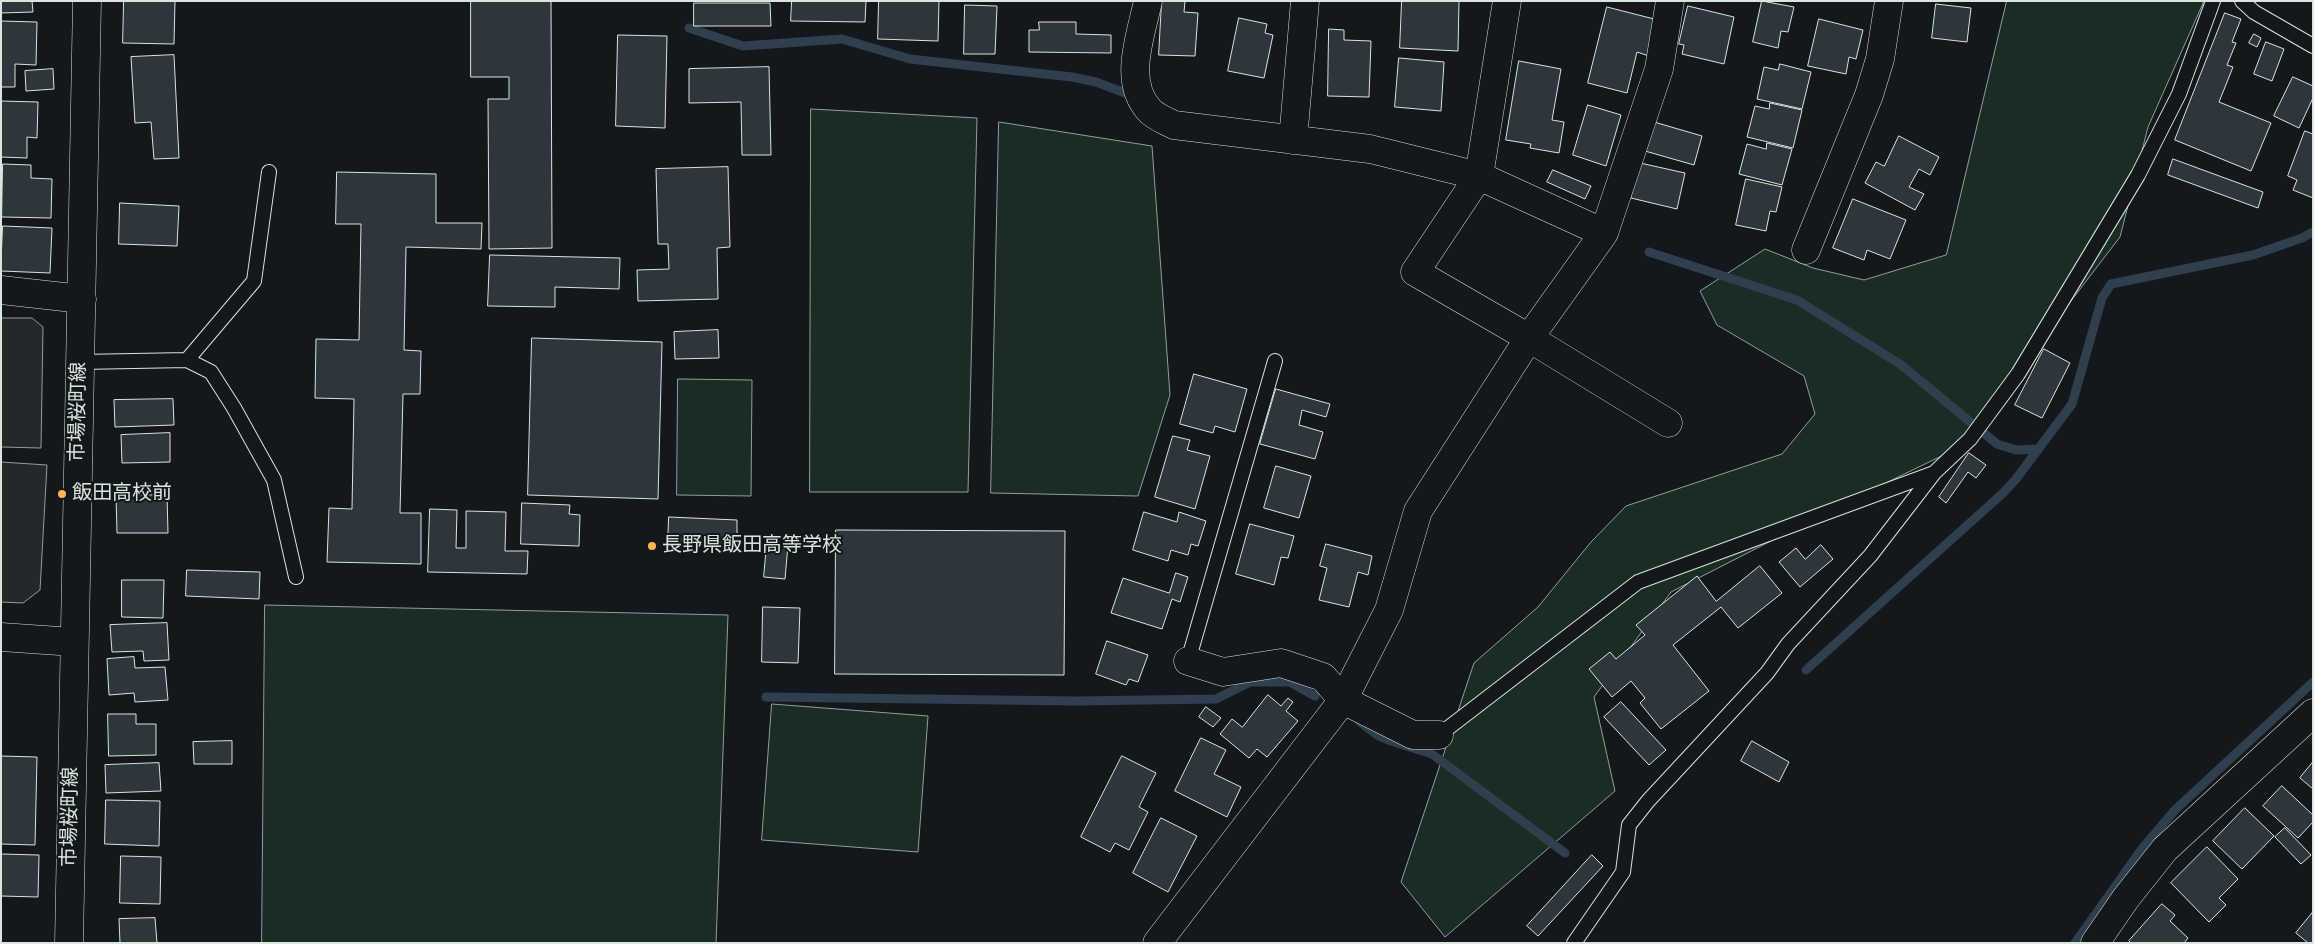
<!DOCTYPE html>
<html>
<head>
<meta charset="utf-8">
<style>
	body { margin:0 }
	#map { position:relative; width:2314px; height:944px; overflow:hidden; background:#14181c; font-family:Jost,sans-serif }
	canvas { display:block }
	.frame { position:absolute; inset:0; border:2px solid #d8e6dc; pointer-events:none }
</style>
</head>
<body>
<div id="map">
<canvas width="2314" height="944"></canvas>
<div class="frame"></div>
</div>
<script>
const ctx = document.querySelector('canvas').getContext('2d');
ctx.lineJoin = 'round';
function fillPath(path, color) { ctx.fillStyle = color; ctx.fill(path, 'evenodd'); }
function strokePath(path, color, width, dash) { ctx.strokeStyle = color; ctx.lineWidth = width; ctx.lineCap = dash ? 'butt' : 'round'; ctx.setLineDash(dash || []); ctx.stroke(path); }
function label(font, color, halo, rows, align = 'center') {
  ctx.font = font + ' Jost,"Noto Sans JP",sans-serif'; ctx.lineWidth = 4; ctx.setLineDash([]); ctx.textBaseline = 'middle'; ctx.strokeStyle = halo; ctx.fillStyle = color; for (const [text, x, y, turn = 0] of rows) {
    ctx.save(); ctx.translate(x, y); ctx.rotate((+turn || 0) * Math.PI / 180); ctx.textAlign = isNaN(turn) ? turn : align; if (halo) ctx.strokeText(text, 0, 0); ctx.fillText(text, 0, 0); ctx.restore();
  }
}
const green = new Path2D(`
	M2007,1h197l-56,126 -28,110 -162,211 -95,46 -192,98 -77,105 21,94 -170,146 -44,-55 73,-219 64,-56 53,-65 35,-36 156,-52 33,-40 -11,-38 -87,-51 -17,-34 65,-42 48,19 51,12 82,-25z
	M811,109l166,9 -9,374h-158z
	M999,122l153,24 18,249 -32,101 -147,-3z
	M678,379l74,1 -1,116 -74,-1z
	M265,605l463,10 -12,328h-454z
	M772,704l156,12 -10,136 -156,-12z`);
const parking = new Path2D(`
	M1,318h31l11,9 -2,121 -40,-1z
	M1,462l46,3 -7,125 -17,13 -22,-1z`);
const stream = new Path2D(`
	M689,28l54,18 99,-7 68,20 162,18 24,5 29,11
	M1649,252l148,48 103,64 97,80 19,6 22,-1
	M1806,670l196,-176 14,-15 56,-75 30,-106 9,-14 142,-29 49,-17 11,-6
	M766,697l311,4 139,-2 34,-17h40l25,14
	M1359,721l18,14 14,6 41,13 133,99
	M2075,943l66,-93 34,-40 138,-128`);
const building = new Path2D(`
	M1,1h31l1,11 -32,1z
	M124,1h51l-1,43 -51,-1z
	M471,1h80l1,247 -63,1 -1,-150h21v-22h-38z
	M792,1h74l-1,21 -74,-1z
	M879,1h60l-1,40 -60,-2z
	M1162,1h23l-1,11 14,1 -3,43 -36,-1z
	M1402,1h57l-1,50 -58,-3z
	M1762,1l32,6 -6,25 -7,-1 -3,17 -25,-6z
	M694,3h76l1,23h-77z
	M1936,4l35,4 -4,34 -35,-4z
	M965,5l32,1 -2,48h-31z
	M1688,6l46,11 -10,47 -42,-10 2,-9 -5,-1z
	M1607,7l51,13 -9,36 -12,-4 -10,41 -39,-10z
	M2225,13l16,6 -9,23 4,1 -9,22 6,2 -14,35 52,21 -20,48 -76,-31z
	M1239,18l28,6 -2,9 8,2 -9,43 -36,-7z
	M1819,19l44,11 -7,29 -7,-2 -3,17 -38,-8z
	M1,21l36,1 -1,43 -21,-1v23h-14z
	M1039,22h37v12l35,1v18l-82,-1v-22h10z
	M1329,29l15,1v10l27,1 -2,56 -41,-1z
	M2254,34l7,4 -4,9 -8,-4z
	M618,35l49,1 -2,92 -49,-2z
	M2266,42l18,7 -12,32 -18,-7z
	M174,55l5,103 -25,1 -3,-37 -16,1 -4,-66z
	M1399,58l45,4 -3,49 -46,-4z
	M1519,61l42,8 -9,51 12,2 -5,31 -29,-5 1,-4 -25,-4z
	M1780,64l31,8 -9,37 -45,-10 7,-32 14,3z
	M769,67l2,88h-29l-1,-53 -52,1v-34z
	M53,69l1,20 -28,2 -1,-20z
	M2293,77l20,9v12l-14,30 -25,-12z
	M1,101l37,1 -1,36 -10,-1v21l-26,-1z
	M1770,103l32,7 -9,38 -46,-11 8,-31 14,3z
	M1588,105l33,10 -15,51 -33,-11z
	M1654,122l48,14 -8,29 -49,-14z
	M2305,131l8,3v64l-20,-8 4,-10 -9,-4z
	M1899,136l40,21 -9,18 -11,-6 -10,18 15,7 -9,16 -50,-27 11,-21 8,4z
	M1767,143l25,6 -10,36 -43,-11 8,-30 19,5z
	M2173,159l90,33 -5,16 -90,-33z
	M1640,163l45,10 -8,36 -46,-11z
	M3,164l28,1v13l21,1 -1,39 -49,-1z
	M728,167l2,80 -13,1 1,51 -80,2 -1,-31 32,-1 -1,-25h-10l-2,-75z
	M1553,170l38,16 -6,13 -38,-17z
	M337,172l99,2v49h46l-1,26 -75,-2 -2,103 17,1 -1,43h-17l-3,119h21v51l-94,-2 2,-54 23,1 2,-110 -39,-1 1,-59 43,1 2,-116h-25z
	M1746,179l36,8 -6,25 -6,-1 -4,20 -30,-6z
	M1853,199l53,21 -16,39 -23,-9 -3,10 -31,-12z
	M120,203l59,3 -2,40 -58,-2z
	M3,226l49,2 -2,45 -49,-2z
	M490,255l130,3 -1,31 -64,-2v20l-67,-1z
	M718,330l1,28 -44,1 -1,-27z
	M532,338l130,4 -4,157 -130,-4z
	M2044,349l26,14 -28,55 -27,-13z
	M1194,374l53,15 -12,43 -20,-6 -2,7 -33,-9z
	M1276,389l54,15 -4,13 -24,-7 -3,15 24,7 -8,27 -55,-15z
	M173,399l1,26 -59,2 -1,-27z
	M170,433v29l-48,1 -1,-28z
	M1173,436l17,4 -3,10 23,6 -15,53 -40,-12z
	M1969,453l17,12 -10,13 -8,-6 -22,31 -7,-6z
	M1276,466l35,10 -12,42 -35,-10z
	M167,495l1,38h-51l-1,-37z
	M522,503l48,2 -1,9 11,1 -1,31 -58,-2z
	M430,509l27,1 -1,38h10v-37l40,1 -1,39h23l-1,23 -99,-2z
	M1144,512l33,10 2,-10 27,9 -8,25 -7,-2 -3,11 -17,-5 -3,11 -35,-11z
	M669,517l68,3v26l-69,-2z
	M1250,524l44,12 -6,22 -7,-1 -7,28 -38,-11z
	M836,530l229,1 -1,144 -229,-1z
	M767,544l21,1 -3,34 -21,-2z
	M1326,544l46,12 -4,19 -10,-3 -9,35 -30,-7 8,-32 -7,-2z
	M1821,545l12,14 -33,28 -21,-25 17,-14 9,11z
	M1760,566l22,27 -44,35 -17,-21 -48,38 36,46 -48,38 -21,-26 5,-5 -14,-17 -19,16 -23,-28 21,-17 6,7 29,-24 -9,-10 61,-49 19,25z
	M187,570l73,2 -1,27 -73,-3z
	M1176,573l12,4 -8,25 -8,-3 -10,30 -51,-16 12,-35 46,15z
	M122,580h42l-1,38 -41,-1z
	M763,607l37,1 -2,55 -36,-1z
	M167,623l2,37 -25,1 -1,-10 -31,1 -2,-27z
	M1107,641l41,14 -10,27 -9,-3 -3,6 -30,-11z
	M134,657l1,11 30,-1 3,33 -33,2 -1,-9 -25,2 -2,-36z
	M1268,695l13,11 7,-8 5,4 -7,9 12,10 -31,36 -10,-8 -8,9 -29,-24 12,-15 10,8z
	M1621,702l45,48 -17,15 -45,-48z
	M1206,707l15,11 -8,9 -14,-10z
	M108,714h28v10h20v31l-47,1z
	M1201,738l25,12 -12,24 27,13 -14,30 -52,-26z
	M232,741v23h-38l-1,-22z
	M1752,741l37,21 -10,20 -38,-21z
	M1,756l36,1 -2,88 -34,-1z
	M1122,756l34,17 -17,34 9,5 -19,38 -14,-7 -5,9 -29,-15z
	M2313,762v27l-13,-11z
	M159,763l2,28 -55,2 -1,-28z
	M2282,786l31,29v7l-15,16 -35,-32z
	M106,800l54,1 -1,45 -54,-2z
	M2245,808l29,28 -32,33 -29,-28z
	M1161,818l36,18 -29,56 -35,-19z
	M2285,828l26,27 -10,9 -26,-27z
	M2207,847l31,32 -19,19 7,7 -17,17 -38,-39z
	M1,854l38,1 -1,42 -37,-1z
	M1592,855l11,11 -65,70 -11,-10z
	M121,856l40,1 -1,47 -40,-1z
	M2162,904l13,11 -5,6 18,17 -4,5h-53l-2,-2z
	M2313,912v31h-5l-12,-10z
	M155,918l2,25h-37l-1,-24z`);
const lane = new Path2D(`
	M2242,1l12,11 59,34
	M269,172l-15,109 -67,79 24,12 23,36 40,72 22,97
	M80,362l107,-2
	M1188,661l87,-300
	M1439,735l199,-153 296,-109
	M1574,943l49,-71 6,-47 19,-24 119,-128 21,-29 82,-88 64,-83 36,-34 48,-65 120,-199 41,-81 34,-93`);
const street = new Path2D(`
	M1148,1c-7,34 -26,81 2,110 6,6 16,10 24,14l196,24 109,27 125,57 55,-164 11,-68
	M1507,1l-28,175 -64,96 114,66 139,85
	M1293,140l12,-139
	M1806,250l63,-155 11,-36 9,-58
	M1,290l81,9
	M1188,661l35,11 58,-9 42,14 20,23 70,35h26
	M1157,943l186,-243 46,-90 29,-99 111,-173 75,-105
	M2095,943l31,-45 39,-49 148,-136`);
const secondary = new Path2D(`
	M1,637l73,5
	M69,943l18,-942`);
const markers = [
	[62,494,5,"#ffb74d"],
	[652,546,5,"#ffb74d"]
];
const streetNames = [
	["市場桜町線",79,412,-89],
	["市場桜町線",71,817,-89]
];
const poiNames = [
	["飯田高校前",72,494],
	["長野県飯田高等学校",662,546]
];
fillPath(green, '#1a2d24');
strokePath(green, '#939e99', 1);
fillPath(parking, '#24282b');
strokePath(parking, '#939e99', 1);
strokePath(stream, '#2f3f4d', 9);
fillPath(building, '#2c363c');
strokePath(building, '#d8e6dc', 1);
strokePath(lane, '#d8e6dc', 16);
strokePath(street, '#d8e6dc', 29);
strokePath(secondary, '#d8e6dc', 29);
strokePath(lane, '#14181c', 14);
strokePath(street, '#14181c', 28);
strokePath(secondary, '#14181c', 28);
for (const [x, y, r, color] of markers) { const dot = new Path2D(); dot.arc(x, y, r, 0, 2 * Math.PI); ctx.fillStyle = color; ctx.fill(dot); strokePath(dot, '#14181c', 2); }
label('20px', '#d8e6dc', '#14181c', streetNames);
label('20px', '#d8e6dc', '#14181c', poiNames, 'left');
</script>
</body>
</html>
